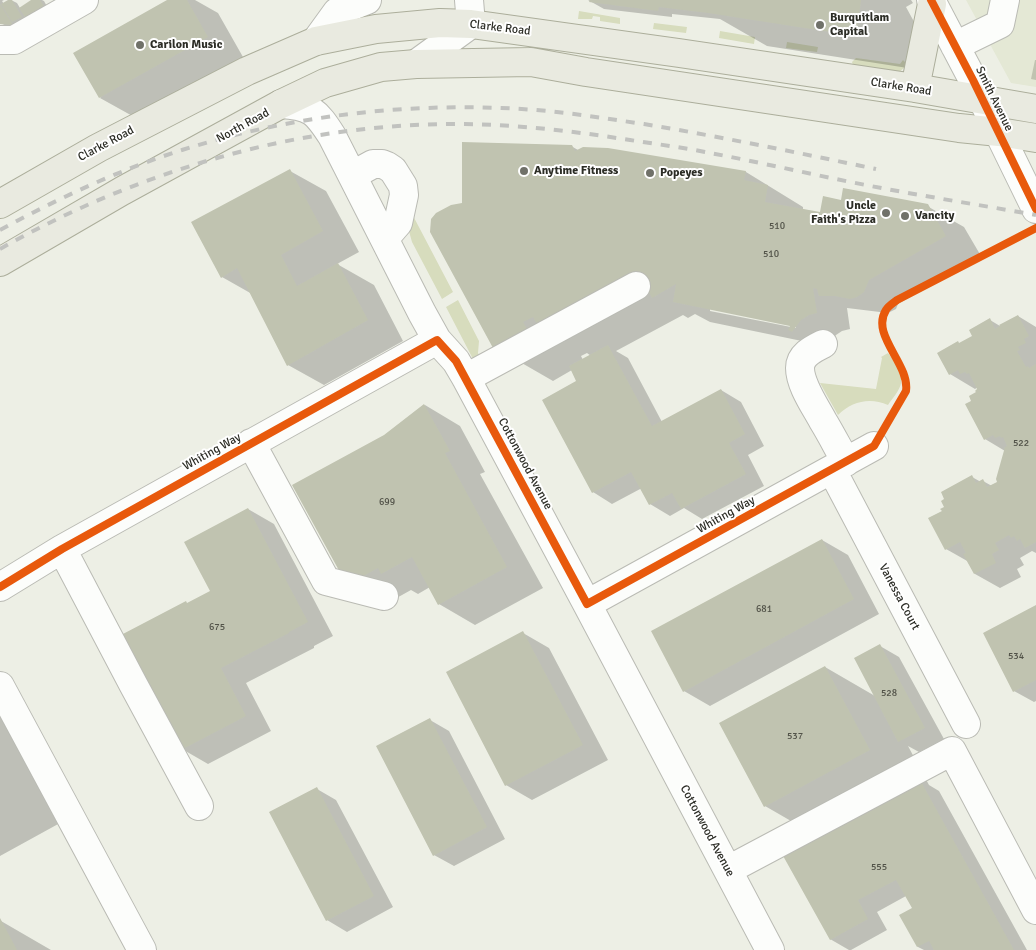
<!DOCTYPE html>
<html>
<head>
<meta charset="utf-8">
<style>
	body { margin:0 }
	canvas { display:block; background:#edefe5 }
</style>
</head>
<body>
<canvas width="1036" height="950"></canvas>
<script>
const ctx = document.querySelector('canvas').getContext('2d');
ctx.lineJoin = 'round';
function fillPath(path, color) { ctx.fillStyle = color; ctx.fill(path, 'evenodd'); }
function strokePath(path, color, width, dash) { ctx.strokeStyle = color; ctx.lineWidth = width; ctx.lineCap = dash ? 'butt' : 'round'; ctx.setLineDash(dash || []); ctx.stroke(path); }
function label(font, color, halo, rows, align = 'center') {
  ctx.font = font + ' Signika,sans-serif'; ctx.lineWidth = 4; ctx.setLineDash([]); ctx.textBaseline = 'middle'; ctx.strokeStyle = halo; ctx.fillStyle = color; for (const [text, x, y, turn = 0] of rows) {
    ctx.save(); ctx.translate(x, y); ctx.rotate((+turn || 0) * Math.PI / 180); ctx.textAlign = isNaN(turn) ? turn : align; if (halo) ctx.strokeText(text, 0, 0); ctx.fillText(text, 0, 0); ctx.restore();
  }
}
const built = new Path2D(`
	M966,0h70v87l-25,-4z`);
const green = new Path2D(`
	M579,11l41,7v6l-20,-3v-4l-7,-1 -1,3h-14z
	M654,23l33,4 -1,6 -33,-4z
	M720,31l35,6 -1,7 -35,-6z
	M787,42l31,5 -1,5 -31,-4z
	M856,58l44,6 3,-4 3,3 -2,5 -6,5 -45,-8 -1,-3z
	M410,210l43,82 -11,7 -30,-57 -5,-18z
	M458,300l21,41 -1,12 3,6h-8l-27,-52z
	M888,353c5,6 15,22 13,30 -1,7 -9,16 -13,22 -18,-8 -36,-4 -50,10l-18,-32 56,6 6,-31 -1,-1z`);
const shadow = new Path2D(`
	M0,0h4l-2,1 2,3 7,-4 6,3 3,5 14,-8h8l2,1 5,9 -17,10 -8,-5 3,5 -10,7 -10,-1 -7,-3z
	M169,0h26l23,13 25,44 -107,61 -36,-20z
	M588,0h323l2,3 -7,4 12,22 -4,40 -147,-23 -47,-27 -48,-5v3l-68,-8z
	M571,146l7,4 168,22 57,35v3l18,3 21,-12 85,5 37,21 17,29 -83,48 -2,5 -8,4 -41,-5 3,21 -8,2 -6,4 -10,11 -116,-24 -15,-8 -7,4 -5,-3 -67,36 12,7 34,64 59,-32 20,12 23,44 -16,9 16,31 -62,33 -18,-11 -14,8 -20,-12 -8,-16 -30,16 -19,-12 -15,-110 -6,-12 -19,11 -59,-34 -31,-143zM710,309l86,17v2l-86,-17zM587,353l4,3 -8,4 -2,-4z
	M290,171l36,20 33,61 -22,12 37,21 29,56 -79,44 -36,-20 -36,-71 -30,-17z
	M1018,316l18,11v226l-4,-2 -12,7 4,7 -7,4 4,8 -21,11 -25,-14 -6,-12 -23,-13 -3,-38 29,-34 9,5 2,-1 9,5 7,-4 6,-31 -20,-12 -12,-37 4,-9 1,-6 -3,2 -25,-15 10,-30 14,-8 16,-16 10,6z
	M425,405l35,21 25,46 -5,2 63,114 -68,37 -36,-21 -9,-17 -12,7 -7,-4 -27,15 -36,-21 36,-148z
	M248,509l26,15 59,112 -19,10v2l-68,35 25,48 -63,33 -26,-15 6,-145 24,-13z
	M822,540l26,15 31,59 -169,92 -26,-15z
	M1036,606v95l-2,1 -20,-11z
	M523,633l26,15 59,112 -76,40 -26,-15z
	M880,646l19,11 45,82 -25,13 -11,-6 21,39 10,6 88,159h-103l-6,-3 -17,-32 12,-7 -7,-12 -29,16 10,18 -36,20h-2l-19,-11 -13,-103 -52,-30 60,-139 50,29z
	M0,716l3,2 57,105 -60,33z
	M430,720l19,11 56,108 -51,27 -20,-11z
	M317,789l19,11 57,107 -46,25 -20,-12z
	M1,921l50,29h-51v-28z`);
const building = new Path2D(`
	M8,0h4l10,17 -10,5 -11,-18z
	M31,0h9l4,6 -19,11 -6,-9z
	M167,0h20l21,37 -109,61 -26,-45z
	M590,0h271v1l-5,35 -148,-23 -49,-6 -1,4 -69,-9z
	M0,4l13,21 -13,-1z
	M1035,60h1v20l-5,-1z
	M462,142l110,3 3,6 8,-4 25,1 138,23 -2,9 24,5 -3,17 55,10 3,-16 18,4 2,-12 85,16 18,32 -77,44 -5,12 -7,5 -7,2 -15,-3h-16l-2,-7 -4,-1 4,25 -8,2 -8,5 -9,12 -4,-2 2,-4 -117,-24 3,-18 -24,14 -13,-25 -100,55 -6,-11 -10,5 4,7 -34,19 -63,-116 1,-13 5,-6 15,-8 11,-2z
	M290,169l33,62 -42,24 16,31 41,-23 30,57 -81,46 -50,-98 -16,10 -30,-56z
	M1018,315l11,21 -5,3 2,4 -8,4 2,3 -3,1 9,16 2,-1 1,2 7,-4v178l-11,6 -5,-9 -3,2 -3,-5 -3,2 -2,-3 -14,8 4,7 -7,4 4,9 -22,11 -11,-20 3,-1 -6,-11 -15,8 -17,-32 14,-7 -2,-2 4,-2 -3,-6 3,-2 -3,-7 31,-17 4,8 7,-4 4,8 10,-5 -1,-3 9,-32 2,-1 -4,-9 -2,1 -1,-2 -5,2 -2,-3 -9,5 -19,-36 6,-3 -2,-5 7,-4 -1,-1 2,-2 -8,-16 -2,1 -2,-2 -5,2 -2,-4 -9,5 -12,-22 21,-12 1,2 13,-7 -3,-6 21,-12 5,11 5,-3 -1,-1z
	M608,345l44,81 69,-37 24,45 -16,9 17,31 -65,35 -9,-16 -23,12 -18,-33 -39,21 -50,-93 34,-19 -7,-15z
	M424,404l26,47 -5,2 62,114 -69,38 -26,-48 -31,17 -3,-6 -31,17 -55,-100 92,-50z
	M248,508l60,114 -19,10v1l-68,35 25,48 -65,34 -60,-115 65,-34 1,2 23,-12 -26,-49z
	M822,539l32,60 -171,93 -32,-61z
	M1036,605v75l-23,12 -30,-59z
	M523,631l60,114 -78,41 -59,-114z
	M880,644l45,84 -27,14 -44,-84z
	M825,666l45,84 -106,57 -45,-84z
	M430,718l57,109 -54,29 -57,-110z
	M919,778l95,172h-80l-5,-9 -12,6 -18,-32 13,-7 -16,-28 -38,20 10,19 -38,21 -48,-86z
	M317,787l57,109 -48,25 -57,-109z
	M0,918l17,32h-17z`);
const minor = new Path2D(`
	M931,0l42,80 63,129
	M0,40h14l70,-40
	M316,41l21,-29 30,-12
	M955,46l45,-22 5,-24
	M416,64l55,-40 -2,-24
	M281,104c30,2 35,7 51,32l90,177 15,27 19,21 10,17 121,226 183,346
	M353,175l20,-11h9l5,2 6,4 10,16 1,9 -6,28 -13,15
	M823,344c-10,5 -23,11 -23,24 0,17 15,38 23,53 8,13 15,27 23,41
	M466,378l170,-92
	M251,443l75,138 58,15
	M832,470l134,254
	M62,549l71,135 66,122
	M0,587l62,-38 375,-209
	M587,604l287,-158
	M0,686l142,264
	M728,870l224,-119 84,159`);
const major = new Path2D(`
	M915,88l17,-84
	M0,204l98,-56 149,-77 69,-30 60,-12 64,-6 31,1 208,29 236,35 121,21
	M0,262l122,-71 159,-87 44,-21 56,-16 35,-3 115,-2 55,10 373,56 40,4 37,6`);
const rail = new Path2D(`
	M0,230c59,-32 119,-60 182,-80 114,-36 236,-49 354,-40 37,3 72,9 108,14 78,13 155,29 232,45
	M0,249c138,-78 296,-125 455,-125 59,0 117,7 175,16 25,4 50,7 75,12 43,8 87,18 131,27 66,14 133,24 200,36`);
const cycleway = new Path2D(`
	M931,0l42,80 63,129
	M0,587l62,-38 375,-209 19,21 131,243 287,-158 32,-55c4,-27 -36,-56 -20,-81 2,-4 7,-7 11,-10l139,-72`);
const markers = [
	[820,25,5,"#707169"],
	[140,45,5,"#707169"],
	[524,171,5,"#707169"],
	[650,173,5,"#707169"],
	[886,213,5,"#707169"],
	[905,216,5,"#707169"]
];
const numberNames = [
	["510",777,226],
	["510",771,254],
	["522",1021,443],
	["699",387,502],
	["681",764,609],
	["675",217,627],
	["534",1016,656],
	["528",889,693],
	["537",795,736],
	["555",879,867]
];
const poiNames = [
	["Burquitlam",830,18],
	["Capital",830,32],
	["Carilon Music",150,45],
	["Anytime Fitness",534,171],
	["Popeyes",660,173],
	["Uncle",876,206,"right"],
	["Faith's Pizza",876,220,"right"],
	["Vancity",915,216]
];
const streetNames = [
	["Clarke Road",500,28,7],
	["Clarke Road",901,87,9],
	["Smith Avenue",994,99,64],
	["North Road",243,126,-29],
	["Clarke Road",106,144,-28],
	["Whiting Way",212,452,-29],
	["Cottonwood Avenue",525,464,62],
	["Whiting Way",726,515,-29],
	["Vanessa Court",899,597,62],
	["Cottonwood Avenue",707,831,62]
];
fillPath(built, '#e4e8d5');
fillPath(green, '#d7dcbd');
fillPath(shadow, '#0003');
fillPath(building, '#c0c3b0');
strokePath(minor, '#babbb4', 30);
strokePath(major, '#acae9b', 30);
strokePath(minor, '#fcfdfb', 28);
strokePath(major, '#e9eae0', 28);
strokePath(rail, '#c1c2bf', 4, [9, 9]);
strokePath(cycleway, '#e8590c', 8);
for (const [x, y, r, color] of markers) { const dot = new Path2D(); dot.arc(x, y, r, 0, 2 * Math.PI); ctx.fillStyle = color; ctx.fill(dot); strokePath(dot, '#fff', 2); }
label('10px', '#515248', null, numberNames);
label('bold 12px', '#2c2d26', '#fff', poiNames, 'left');
label('12px', '#2c2d26', '#fff', streetNames);
</script>
</body>
</html>
